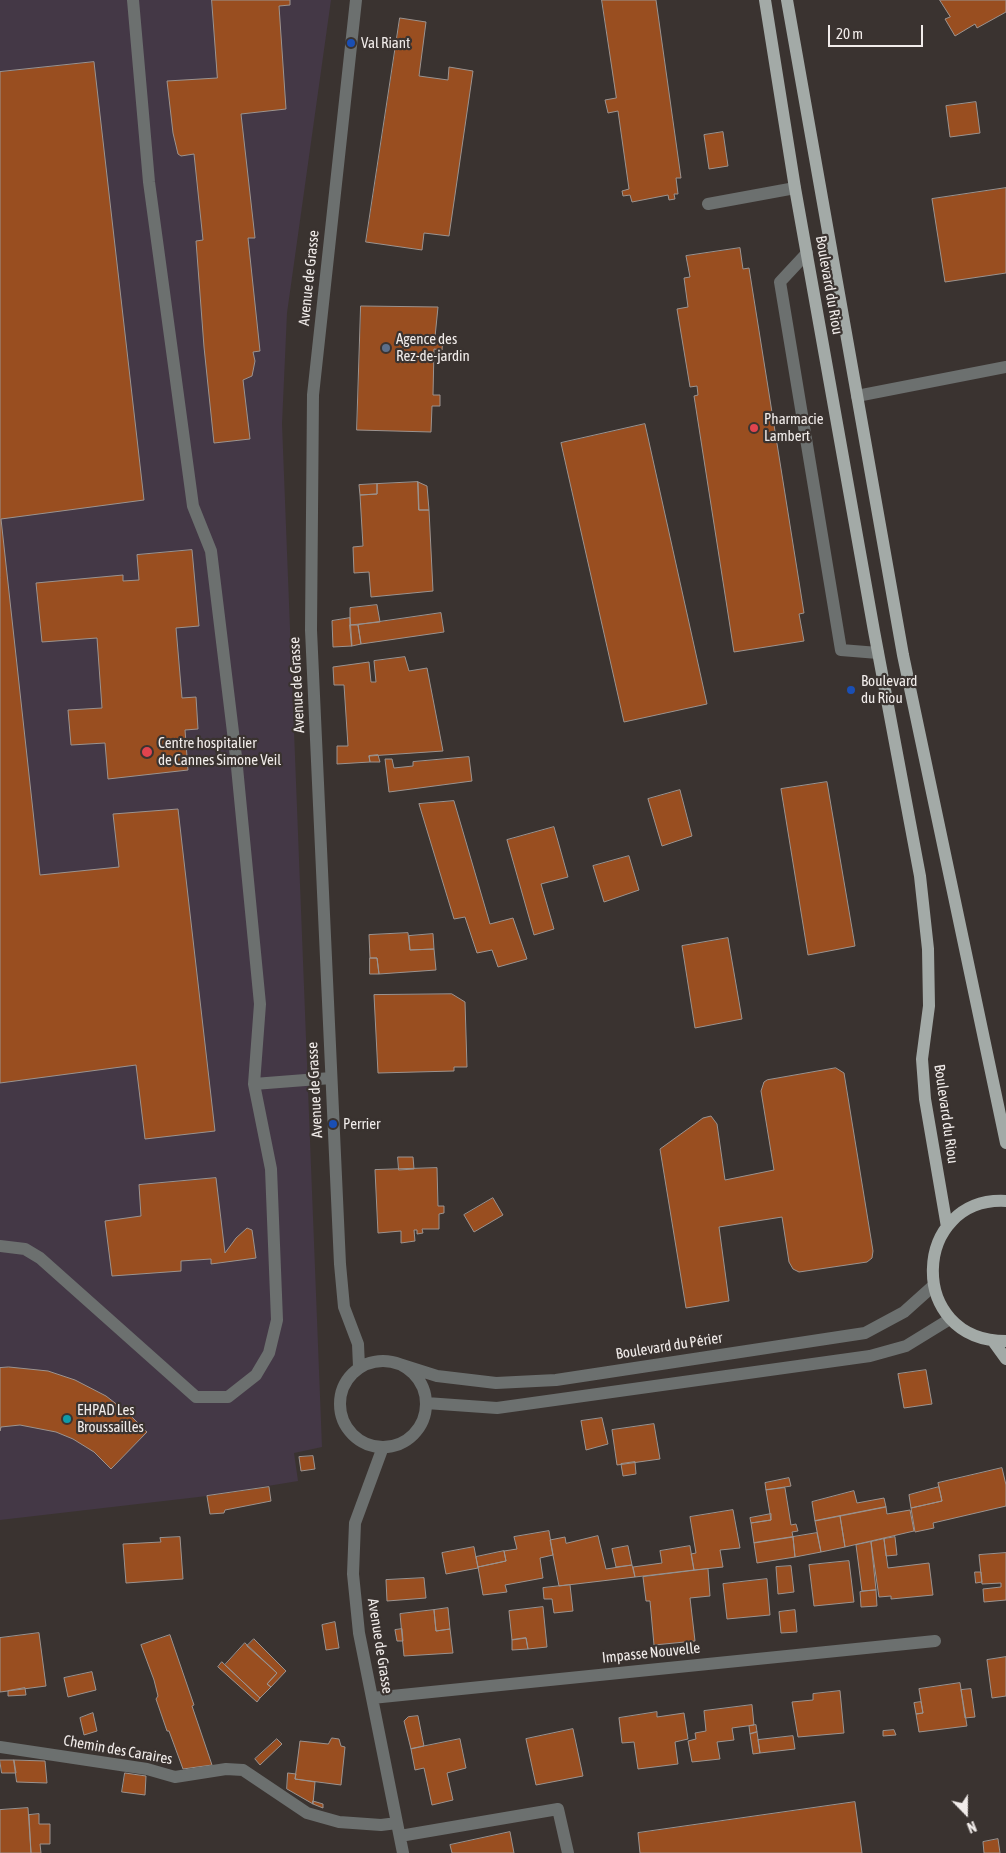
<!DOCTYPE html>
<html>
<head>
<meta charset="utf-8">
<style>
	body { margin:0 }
	#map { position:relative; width:1006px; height:1853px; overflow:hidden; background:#3a3330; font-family:"Asap Condensed",sans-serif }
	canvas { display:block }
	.north { position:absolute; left:941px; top:1788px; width:50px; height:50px; -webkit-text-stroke:4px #3a3330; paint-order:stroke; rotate:158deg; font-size:14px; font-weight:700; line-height:20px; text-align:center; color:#f1ecea }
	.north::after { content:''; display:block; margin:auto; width:18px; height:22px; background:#f1ecea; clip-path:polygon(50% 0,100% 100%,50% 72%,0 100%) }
	.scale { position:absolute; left:828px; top:25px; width:95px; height:22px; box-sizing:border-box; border:2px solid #f1ecea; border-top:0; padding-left:6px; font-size:15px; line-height:18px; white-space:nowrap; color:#f1ecea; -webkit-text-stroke:4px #3a3330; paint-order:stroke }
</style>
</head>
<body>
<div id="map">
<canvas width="1006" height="1853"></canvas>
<div class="north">N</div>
<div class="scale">20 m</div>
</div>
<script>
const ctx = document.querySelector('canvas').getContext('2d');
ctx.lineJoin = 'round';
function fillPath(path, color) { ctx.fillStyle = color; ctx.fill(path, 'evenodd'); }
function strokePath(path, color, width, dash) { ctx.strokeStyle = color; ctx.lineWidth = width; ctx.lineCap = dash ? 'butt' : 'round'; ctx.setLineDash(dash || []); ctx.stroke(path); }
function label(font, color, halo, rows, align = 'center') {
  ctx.font = font + ' "Asap Condensed",sans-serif'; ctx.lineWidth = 4.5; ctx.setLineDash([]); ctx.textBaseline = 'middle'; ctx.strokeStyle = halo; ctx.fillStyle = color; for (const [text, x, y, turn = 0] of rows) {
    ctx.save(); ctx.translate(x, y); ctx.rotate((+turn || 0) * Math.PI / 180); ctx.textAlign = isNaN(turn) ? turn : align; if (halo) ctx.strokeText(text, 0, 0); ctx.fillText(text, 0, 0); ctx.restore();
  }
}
const medical = new Path2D(`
	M0,0h331l-44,313 -5,111 40,1023 -28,6 4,28 -91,15 -207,24z`);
const building = new Path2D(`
	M212,0h78v5l-11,1 7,103 -45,5 14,124h-7l12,113 -7,1 2,9 -3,15 -9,4 7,59 -36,4 -10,-96 -8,-106 7,-1 -9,-86 -13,2 -3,-2 -5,-21 -6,-52 50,-3z
	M602,0h54l25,178h-5l2,16h-4l1,5 -6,1 -1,-5 -36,7 -2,-7 -7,1 -1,-5 7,-2 -11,-78 -10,2 -3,-13 11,-2z
	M940,0h66v12l-29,16 -2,-4 -20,12 -10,-17 5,-2z
	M400,18l26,4 -7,54 29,4 1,-13 24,4 -24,165 -25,-3 -2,17 -56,-8z
	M94,62l50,438 -143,19 39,356 79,-8 -6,-53 65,-5 37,322 -70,8 -9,-74 -136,18v-1011z
	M976,102l4,31 -30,4 -4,-31z
	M723,132l5,34 -19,3 -5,-34z
	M1006,188v85l-61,9 -13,-83z
	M740,248l3,21 6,-1 55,345 -5,1 5,27 -70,11 -40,-256 4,-1 -1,-9 -7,1 -13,-78 11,-2 -4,-29 6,-1 -4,-21z
	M361,306l77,1 -3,30h8l-1,13 -8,-1 -1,46h7v11h-8l-1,26 -74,-2z
	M645,424l62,280 -83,18 -63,-279z
	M418,482l1,28h10l4,81 -62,6 -2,-25 -15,1 -1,-26 10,-1 -3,-51 17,-1v-10z
	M418,482l9,4 2,24h-10z
	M377,484v10l-17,1 -1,-10z
	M192,550l7,76 -23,2 6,70 14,-1 2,32 -13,1 3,40 -80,9 -3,-36 -34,2 -3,-35 34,-2 -5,-70 -55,4 -6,-59 87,-8v6l16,-1 -2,-25z
	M377,605l3,17 -30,3v-17z
	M441,613l3,19 -83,12 -3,-19z
	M350,618l2,28 -19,1 -1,-26z
	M350,625h8l3,19 -9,2z
	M405,657l4,14 18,-3 16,83 -74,5 1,6 -33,2v-18h11l-4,-61h-10l-1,-18 36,-5 2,20h5l-2,-21z
	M378,755l2,7h-10l-1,-6z
	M469,757l3,24 -83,11 -4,-33h7l2,9 19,-2v-4z
	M827,782l28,164 -47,9 -27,-166z
	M680,790l12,46 -30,10 -14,-47z
	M454,801l36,123 23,-6 14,41 -29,8 -6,-17 -15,3 -12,-36 -11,2 -35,-115z
	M554,827l14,50 -27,7 13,45 -20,6 -27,-95z
	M629,856l10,34 -35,12 -11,-36z
	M408,933l2,17 24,-1 2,21 -57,4 -2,-16h-7l-1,-23z
	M433,934l1,15 -24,1 -1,-14z
	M728,938l14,81 -47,9 -13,-82z
	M370,958h7l2,16h-9z
	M452,994l13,8 2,65h-13v4l-76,2 -4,-78z
	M836,1068l8,5 29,178 -1,7 -5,4 -68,10 -6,-3 -4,-7 -7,-45 -63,10 10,74 -43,7 -26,-159 43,-31 8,-2 6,8 8,56 49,-10 -13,-79 3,-9 3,-2z
	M398,1157h15l1,12 -15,1z
	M437,1168l1,38h6v7l-5,1v15h-17l1,4 -6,1v-4h-3l1,11 -14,2v-12l-23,2 -3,-63z
	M216,1178l9,75 11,-15 11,-10 5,2 4,28 -45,6v-5l-30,2v10l-69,5 -7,-55 36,-5 -2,-31z
	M493,1198l10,17 -29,17 -10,-17z
	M9,1367l39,4 27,9 31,16 22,17 19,19 -36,37 -17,-17 -21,-13 -17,-7 -36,-7 -19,2 -1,4v-63z
	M926,1370l6,34 -28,4 -6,-34z
	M602,1418l6,26 -22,6 -5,-29z
	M654,1424l6,35 -43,6 -5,-35z
	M313,1456l2,13 -14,2 -2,-14z
	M635,1462l1,12 -13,2 -2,-12z
	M1002,1468l4,17v21l-73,17 1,5 -19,4 -4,-24 31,-7 -4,-18z
	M789,1478l2,8 -25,4 -1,-7z
	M269,1487l2,14 -46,9 -1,3 -14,1 -3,-18z
	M939,1487l3,14 -31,7 -2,-13z
	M785,1488l6,37 5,-1 2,7 -6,1 1,5 -39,6 -3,-20 20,-3 -5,-30z
	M854,1491l3,12 27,-5 2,9 -71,14 -3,-19z
	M886,1507l1,7 23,-4 4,21 -69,16 -5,-31z
	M733,1510l7,38 -20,2 3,17 -29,3 -3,-16 5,-1 -6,-36z
	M771,1514v6l-20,3 -1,-5z
	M840,1516l5,31 -24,5 -6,-31z
	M549,1531l4,24 -13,3 3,20 -38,7 2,7 -24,3 -5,-28 28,-6 -2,-10 13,-2 -3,-12z
	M817,1533l4,19 -26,5 -2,-20z
	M598,1536l8,33 26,-4 3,12 -76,9 -9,-46 15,-3 1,6z
	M180,1537l3,42 -57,4 -3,-39 38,-2 -1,-4z
	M793,1537l2,20 -38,6 -3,-20z
	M895,1537l2,18 -11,1 -2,-17z
	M884,1539l4,29 41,-5 4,32 -42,4v-3l-12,1 -8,-55z
	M871,1542l5,48 -14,1 -6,-46z
	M628,1546l4,19 -16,2 -4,-18z
	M690,1546l4,24 -59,7 -2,-10 29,-4 -2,-12z
	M474,1547l4,21 -32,6 -4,-21z
	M504,1551l2,10 -28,6 -2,-10z
	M1006,1553v47l-22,2 -1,-13 18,-2v-4l-19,1 -3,-29z
	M849,1561l5,41 -40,4 -5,-41z
	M791,1566l3,26 -16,2 -2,-27z
	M708,1569l2,27 -20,2 5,43 -41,4 -4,-44h-4l-3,-24z
	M975,1572h6l1,10 -6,1z
	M424,1578l2,20 -39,3 -1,-21z
	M767,1579l3,36 -43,4 -4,-35z
	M570,1585l3,26 -19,2 -2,-14h-8l-1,-11z
	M876,1590l1,16 -16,1 -1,-15z
	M543,1607l4,40 -19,2 -2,-11 -14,2 -3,-29z
	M448,1608l2,21 -14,2 -2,-21z
	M434,1610l2,21 14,-2 3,24 -49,3 -4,-42z
	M795,1610l2,22 -16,1 -2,-21z
	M335,1622l4,26 -13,2 -4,-25z
	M402,1629l1,12h-6l-2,-11z
	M39,1633l7,53 -46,6v-54z
	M170,1635l24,70 -2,1 20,59 -29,4 -14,-38h-2l-11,-32 2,-3 -4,-16 -13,-35z
	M526,1638l2,11 -16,1v-10z
	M254,1639l32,32 -15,16 -4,-3 10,-11 -30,-27z
	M245,1643l32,30 -10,11 4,3 -11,11 -35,-33z
	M1006,1657v39l-14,2 -5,-38z
	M222,1662l38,36 -3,4 -39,-35z
	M92,1672l4,18 -28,7 -4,-19z
	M960,1683l7,43 -48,6 -3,-18 7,-1 -4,-24z
	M25,1688l1,7 -18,1v-5z
	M971,1689l4,28 -10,1 -4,-28z
	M840,1691l4,42 -46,4 -6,-35 21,-2v-6z
	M921,1702l2,11 -7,1 -2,-11z
	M752,1705l2,20 -22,3 2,12 -17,2 3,17 -28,3 -4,-21 8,-2 -1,-6 11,-2 -2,-20z
	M657,1712v5l27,-4 4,26 -13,3 3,22 -40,5 -4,-27 -12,1 -3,-25z
	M93,1713l4,18 -13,4 -4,-17z
	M418,1716l6,30 -13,3 -7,-28 4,-4z
	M756,1725l1,7 -7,2 -1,-8z
	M573,1729l10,47 -47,9 -10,-46z
	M894,1730l2,5 -13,1v-5z
	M757,1732l3,21 -7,1 -3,-20z
	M793,1736l2,13 -35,4 -2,-13z
	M332,1738l7,1 2,7 4,1 -4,38 -46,-6 5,-38 28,3z
	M277,1739l5,5 -22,21 -5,-6z
	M460,1739l6,29 -19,5 6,27 -21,5 -8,-37 -9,2 -4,-21z
	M0,1760h14l2,13h-14z
	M14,1760l31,1 2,22 -30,-1z
	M125,1773l21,3 -1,19 -23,-3z
	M288,1773l8,1 -1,5 20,3 -2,22 -26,-15z
	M313,1801l10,3v4l-10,-4z
	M855,1802l7,51h-222l-2,-20z
	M28,1808l3,45h-31v-43z
	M39,1814v10h11v20h-10l1,9h-10l-2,-38z
	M510,1832l4,21h-62l-2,-8z
	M998,1839l2,14h-16l-1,-11z`);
const minor = new Path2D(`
	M133,0l16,182 26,191 18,133 18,45 25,206 24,247 -6,80
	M356,0l-43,395 -2,235 29,634 4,43 14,37 1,23
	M708,204l87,-16
	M807,253l-27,29 61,368 37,3
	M857,396l149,-29
	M0,1246l25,3 15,9 156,139h32l28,-22 13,-22 8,-33 -6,-151 -17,-85 77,-6
	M340 1404a43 43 0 1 1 86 0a43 43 0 1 1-86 0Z
	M396,1363l41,13 59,7 60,-3 309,-47 39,-21 29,-26
	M426,1403l71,5 373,-52 36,-10 44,-27
	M383,1447l-28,76 -2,51 6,59 44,220
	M372,1698l563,-57
	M0,1747l147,22 28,8 51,-8 17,1 64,43 32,9 42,3 16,-2
	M400,1836l158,-27 10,44`);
const major = new Path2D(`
	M765,0l30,188 79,443 46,245 8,73 1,57 -7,53 3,40 22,128
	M787,0l116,655 103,488
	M1006,1201c-94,-5 -101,140 0,140
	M993,1341l13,18`);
const markers = [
	[351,43,5,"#1a4fb4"],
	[386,348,5,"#5c6f8a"],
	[754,428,5,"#e0444e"],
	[851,690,5,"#1a4fb4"],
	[147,752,6,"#e0444e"],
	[333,1124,5,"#1a4fb4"],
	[67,1419,5,"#0f9aa8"]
];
const poiNames = [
	["Val Riant",361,43],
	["Agence des",396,339],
	["Rez-de-jardin",396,356],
	["Pharmacie",764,419],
	["Lambert",764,436],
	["Boulevard",861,681],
	["du Riou",861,698],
	["Centre hospitalier",158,743],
	["de Cannes Simone Veil",158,760],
	["Perrier",343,1124],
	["EHPAD Les",77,1410],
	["Broussailles",77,1427]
];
const streetNames = [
	["Avenue de Grasse",309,278,-84],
	["Boulevard du Riou",829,285,80],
	["Avenue de Grasse",297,685,-93],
	["Avenue de Grasse",315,1090,-93],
	["Boulevard du Riou",946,1114,82],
	["Boulevard du Périer",669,1346,-9],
	["Avenue de Grasse",380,1646,81],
	["Impasse Nouvelle",651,1653,-6],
	["Chemin des Caraires",118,1750,10]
];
fillPath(medical, '#443846');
fillPath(building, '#994e20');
strokePath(building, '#9b938f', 1);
strokePath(minor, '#6c706f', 12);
strokePath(major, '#a3aaa7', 12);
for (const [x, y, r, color] of markers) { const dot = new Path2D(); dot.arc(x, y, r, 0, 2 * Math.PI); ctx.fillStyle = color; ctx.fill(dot); strokePath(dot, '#3a3330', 2); }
label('15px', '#f1ecea', '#3a3330', poiNames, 'left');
label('15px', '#f1ecea', '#3a3330', streetNames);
</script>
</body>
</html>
